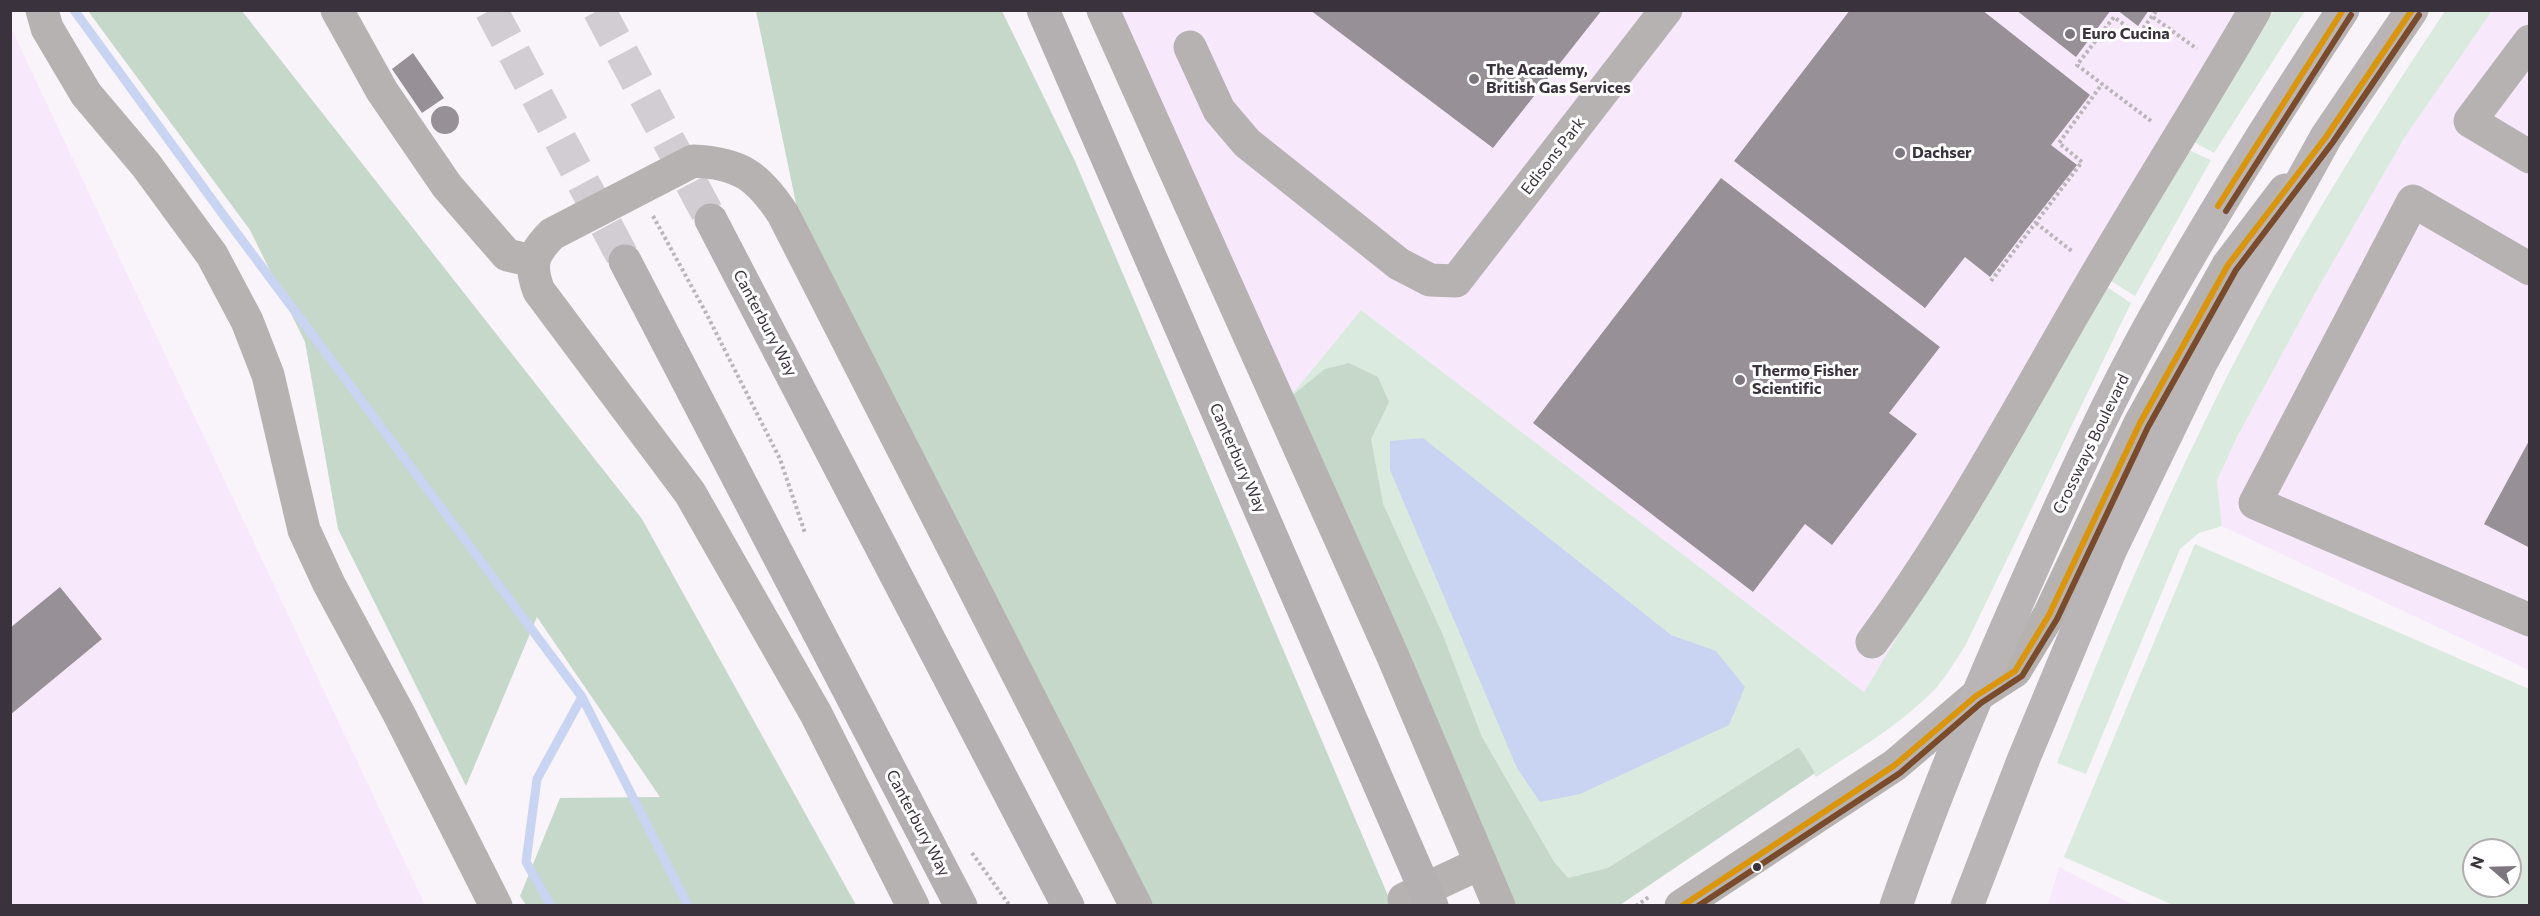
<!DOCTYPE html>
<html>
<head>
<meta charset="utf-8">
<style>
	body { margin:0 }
	#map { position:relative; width:2540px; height:916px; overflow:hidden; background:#f8f4f9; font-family:Commissioner,sans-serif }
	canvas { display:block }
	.frame { position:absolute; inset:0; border:12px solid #3a323d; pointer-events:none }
	.north { position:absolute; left:2462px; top:838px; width:60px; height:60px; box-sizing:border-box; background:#fff; border:2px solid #b0adb1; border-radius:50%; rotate:290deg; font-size:16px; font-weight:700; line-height:24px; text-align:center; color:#3a323d }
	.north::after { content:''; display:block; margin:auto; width:21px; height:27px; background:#7c767f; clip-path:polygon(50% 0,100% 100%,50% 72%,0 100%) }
</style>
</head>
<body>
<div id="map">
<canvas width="2540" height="916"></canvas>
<div class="frame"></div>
<div class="north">N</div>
</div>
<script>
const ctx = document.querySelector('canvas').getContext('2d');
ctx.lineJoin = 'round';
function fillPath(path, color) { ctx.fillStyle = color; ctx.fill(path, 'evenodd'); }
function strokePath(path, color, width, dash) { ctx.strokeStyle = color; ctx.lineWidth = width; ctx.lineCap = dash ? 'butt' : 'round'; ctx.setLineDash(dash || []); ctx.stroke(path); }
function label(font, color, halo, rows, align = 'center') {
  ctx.font = font + ' Commissioner,sans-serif'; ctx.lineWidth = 6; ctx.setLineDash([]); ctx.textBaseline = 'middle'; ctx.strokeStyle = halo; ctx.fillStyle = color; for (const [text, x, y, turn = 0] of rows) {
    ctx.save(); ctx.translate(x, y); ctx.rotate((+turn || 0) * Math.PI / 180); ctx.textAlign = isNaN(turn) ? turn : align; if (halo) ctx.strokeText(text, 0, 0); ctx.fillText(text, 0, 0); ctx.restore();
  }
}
const built = new Path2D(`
	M1117,11h1157l-410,681 -503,-382 -72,88z
	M2492,11h37v659l-307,-144 -5,-45 19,-42 77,-142 92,-160z
	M11,28l414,877h-414z
	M2059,867l75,38h-86z`);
const green = new Path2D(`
	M2274,11h31l-91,142 -20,-11z
	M2445,11h47l-87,126 -92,160 -77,142 -19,42 5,45 -23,7 -19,16 -94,225 -29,-11c59,-150 123,-300 199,-442 57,-106 123,-211 189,-310z
	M2189,150l22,10 -76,136 -24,-15z
	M2107,287l24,16 -166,343c-9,14 -18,29 -29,42 -34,36 -79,62 -120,89l-17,-30 -193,158h-93l-224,-507 72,-88 503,382z
	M2195,544l334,145v216h-356l-109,-48zM2474,850h36v36h-36z`);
const forest = new Path2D(`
	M88,11h154l400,508 214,386h-330l-6,-9 40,-98 100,-1 -123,-180 -71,169 -128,-257 -33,-187 -55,-112z
	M756,11h246l72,148 318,746h-257l-326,-639z
	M1349,363l29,14 11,25 -18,37 12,65 59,129 40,104 72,125 14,16 40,-10 191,-121 16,26 -195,132h-107l-224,-507 36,-29z`);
const water = new Path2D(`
	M1423,438l248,197 45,16 29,36 -16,38 -149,69 -40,8 -23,-34 -127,-298v-29z`);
const stream = new Path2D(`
	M74,10l150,206 358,481 106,209
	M551,906l-25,-44 11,-83 45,-82`);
const building = new Path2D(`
	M1310,10h292l-109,138z
	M1850,10h132l108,85 -39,50 26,20 -55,70 -32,42 -25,-20 -40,51 -191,-147z
	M2016,10h95l-35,47z
	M2117,10h32l-11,16z
	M413,53l31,45 -22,15 -30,-44z
	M431 120a14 14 0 1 1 28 0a14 14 0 1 1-28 0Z
	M1721,178l219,169 -51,66 28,21 -85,111 -27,-21 -52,68 -220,-169z
	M2530,439v109l-46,-24z
	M60,587l42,52 -92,76v-87z`);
const highwayTunnel = new Path2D(`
	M491,10l134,251
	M599,10l112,210`);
const path = new Path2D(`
	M2153,17l44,32
	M2151,121l-74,-56 37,-48 24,18 19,-25
	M653,216l52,95 75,148 25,74
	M2036,223l37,29
	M1991,281l91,-119 -23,-19 43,-59
	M972,853l38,53
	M1636,906l14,-10`);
const minor = new Path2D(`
	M42,10l5,18 39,66 60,71 66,90 35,66 21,54 36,155 25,54 70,130 97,192
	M337,10l45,81 65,95 60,69 26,6
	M1103,10l288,642 108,254
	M2530,41l-60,80 60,36
	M1190,47l29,63 28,33 152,121 31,16 26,1 210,-271
	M2530,269l-117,-68 -158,302 275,117
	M1872,642c78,-106 140,-222 206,-336 57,-99 119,-196 177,-296
	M1404,899l77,-36
	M913,906l-97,-192 -126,-221 -151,-202c-10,-26 -7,-37 13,-57l141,-73c47,2 65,15 90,53l353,692
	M1681,906l214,-141 81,-69 39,-25 34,-56 91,-192 88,-158 57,-75`);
const major = new Path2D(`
	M1896,906c40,-116 88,-229 138,-341 37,-83 75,-166 119,-245 59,-106 123,-208 190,-310
	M1967,906l57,-148 87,-209 90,-186 125,-226 86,-127`);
const highway = new Path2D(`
	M711,220l357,686
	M625,261l336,645`);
const highwayBridge = new Path2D(`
	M1043,10l389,896`);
const bus1 = new Path2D(`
	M2218,206l125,-196
	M1682,906l213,-141 81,-69 39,-25 34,-56 91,-192 88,-158 98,-128 86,-127`);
const bus2 = new Path2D(`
	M2226,211l125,-196
	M1698,906l202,-133 81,-70 41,-27 35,-57 91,-192 88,-157 97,-128 86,-127`);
const markers = [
	[2070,34,6,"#7c767f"],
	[1474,79,6,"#7c767f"],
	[1900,153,6,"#7c767f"],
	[1740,380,6,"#7c767f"],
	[1757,867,5,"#3a323d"]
];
const poiNames = [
	["Euro Cucina",2082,34],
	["The Academy,",1486,70],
	["British Gas Services",1486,88],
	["Dachser",1912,153],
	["Thermo Fisher",1752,371],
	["Scientific",1752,389]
];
const streetNames = [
	["Edisons Park",1553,156,-52],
	["Canterbury Way",765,323,62],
	["Crossways Boulevard",2091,444,-64],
	["Canterbury Way",1238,458,66],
	["Canterbury Way",918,823,62]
];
fillPath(built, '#f8e8fc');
fillPath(green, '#dbeadf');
fillPath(forest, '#c6d8ca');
fillPath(water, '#c8d4f1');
strokePath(stream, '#c8d4f1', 9);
fillPath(building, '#989097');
strokePath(highwayTunnel, '#d2cdd3', 33, [33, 16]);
strokePath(path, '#b9b5b8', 4, [3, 3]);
strokePath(minor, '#b7b2b2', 33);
strokePath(major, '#b9b4b6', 33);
strokePath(highway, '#b4afb0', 33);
strokePath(highwayBridge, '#b4afb0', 33);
strokePath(bus1, '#db9509', 6);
strokePath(bus2, '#7a4b2a', 6);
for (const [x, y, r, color] of markers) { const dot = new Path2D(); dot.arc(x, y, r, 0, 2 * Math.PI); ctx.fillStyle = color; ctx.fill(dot); strokePath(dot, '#fff', 2); }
label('bold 16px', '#3a323d', '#fff', poiNames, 'left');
label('16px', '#3a323d', '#fff', streetNames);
</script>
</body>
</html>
